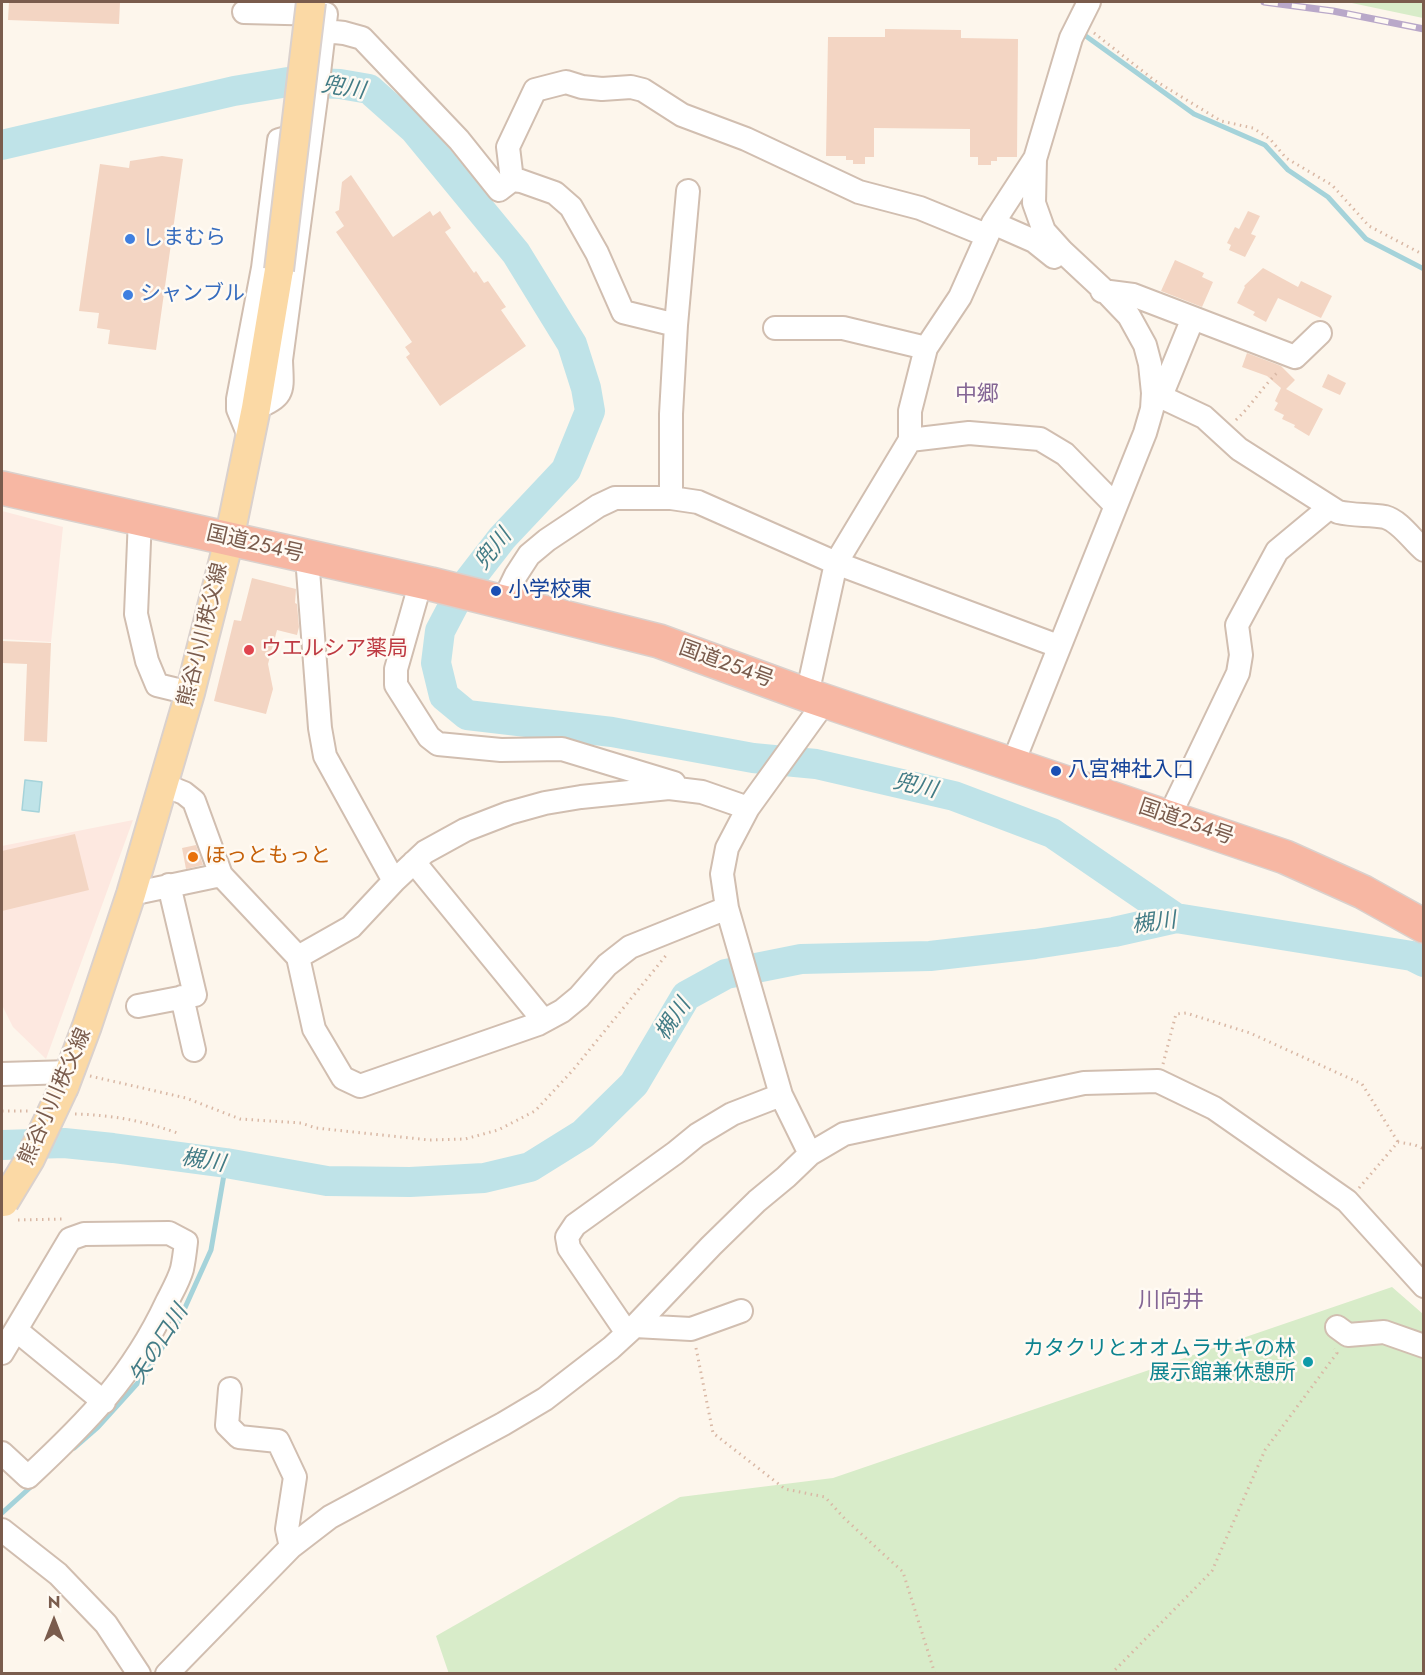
<!DOCTYPE html>
<html>
<head>
<meta charset="utf-8">
<style>
	body { margin:0 }
	#map { position:relative; width:1425px; height:1675px; overflow:hidden; background:#fdf6ec; font-family:Jost,sans-serif }
	canvas { display:block }
	.frame { position:absolute; inset:0; border:3px solid #7a5c4d; pointer-events:none }
	.north { position:absolute; left:24px; top:1591px; width:60px; height:60px; -webkit-text-stroke:4px #fffaf3; paint-order:stroke; rotate:0deg; font-size:16px; font-weight:700; line-height:24px; text-align:center; color:#7a5c4d }
	.north::after { content:''; display:block; margin:auto; width:21px; height:27px; background:#7a5c4d; clip-path:polygon(50% 0,100% 100%,50% 72%,0 100%) }
</style>
</head>
<body>
<div id="map">
<canvas width="1425" height="1675"></canvas>
<div class="frame"></div>
<div class="north">N</div>
</div>
<script>
const ctx = document.querySelector('canvas').getContext('2d');
ctx.lineJoin = 'round';
function fillPath(path, color) { ctx.fillStyle = color; ctx.fill(path, 'evenodd'); }
function strokePath(path, color, width, dash) { ctx.strokeStyle = color; ctx.lineWidth = width; ctx.lineCap = dash ? 'butt' : 'round'; ctx.setLineDash(dash || []); ctx.stroke(path); }
function label(font, color, halo, rows, align = 'center') {
  ctx.font = font + ' Jost,"Noto Sans JP",sans-serif'; ctx.lineWidth = 5; ctx.setLineDash([]); ctx.textBaseline = 'middle'; ctx.strokeStyle = halo; ctx.fillStyle = color; for (const [text, x, y, turn = 0] of rows) {
    ctx.save(); ctx.translate(x, y); ctx.rotate((+turn || 0) * Math.PI / 180); ctx.textAlign = isNaN(turn) ? turn : align; if (halo) ctx.strokeText(text, 0, 0); ctx.fillText(text, 0, 0); ctx.restore();
  }
}
const commercial = new Path2D(`
	M2,511l61,16 -12,115 -49,-3z
	M133,820l-87,239 -33,-32 -11,-22v-159z`);
const green = new Path2D(`
	M1347,2h76v16z
	M1392,1287l31,27v359l-974,1 -13,-38 244,-139 153,-19z`);
const water = new Path2D(`
	M25,780l17,2 -3,30 -17,-2z`);
const stream = new Path2D(`
	M1083,34l111,80 71,31 23,25 40,27 38,42 58,30
	M74,1448l24,-21 47,-52 34,-54 32,-71 15,-87
	M2,1513l32,-29`);
const river = new Path2D(`
	M2,145l232,-54 54,-9 52,2 29,5 45,40 102,124 56,91 14,44 4,23 -24,59 -64,68 -41,53 -21,40 -4,32 8,33 23,19 145,17 141,26 63,6 138,32 98,37 124,85
	M2,1145l62,-2 49,5 113,15 101,18 83,1 74,-4 46,-11 53,-33 51,-50 52,-88 40,-22 75,-15 129,-3 105,-12 79,-12 62,-14 236,38 12,6`);
const building = new Path2D(`
	M9,2h111l-1,22 -111,-4z
	M885,29l76,1v8l57,1 -1,118h-20v4h-6v4h-13v-8h-8v-28l-96,-1v29h-9v7h-12v-4h-7v-4h-20l2,-119h57z
	M162,156l21,3 -27,191 -48,-6 2,-14 -13,-2 2,-15 -20,-2 21,-147 29,4 1,-7z
	M351,175l42,62 37,-26 3,5 7,-5 11,17 -6,4 29,41 2,-2 8,12 4,-2 18,26 -5,3 25,36 -86,60 -34,-49 4,-3 -5,-7 7,-5 -76,-110 8,-6 -9,-14 4,-2 3,-28z
	M1248,211l12,5 -9,18 5,2 -11,21 -16,-7 2,-5 -4,-2 8,-16 4,2z
	M1175,260l29,13 -2,4 11,5 -11,25 -41,-16z
	M1263,268l35,19 3,-6 31,15 -11,22 -43,-20 -12,24 -13,-7 2,-3 -18,-9 8,-16 -1,-1z
	M1247,353l34,13 14,14 -9,9 37,20 -14,27 -15,-9 1,-2 -13,-6 2,-4 -10,-5 4,-7 -3,-2 6,-13 -14,-12 -25,-9z
	M1328,374l18,9 -6,12 -18,-8z
	M252,578l44,11 -1,14 2,1 2,23 -2,8 -20,-5 -9,34 5,25 -7,25 -52,-13 20,-81 7,1z
	M2,641l49,2 -4,99 -23,-1 3,-77 -25,-1z
	M75,834l14,56 -87,21v-60z
	M196,845l7,20 -17,4 -4,-21z`);
const path = new Path2D(`
	M1094,33l60,47 67,41 32,7 17,11 16,19 46,27 37,41 55,29
	M1236,420c16,-15 27,-34 43,-49
	M1163,1064l13,-50 10,-1 64,20 112,51 36,58
	M90,1076l96,22 54,21 61,4 15,5 113,12 36,-1 33,-9 37,-19 38,-41 95,-117
	M2,1111h28
	M75,1114c37,1 70,7 105,20
	M1359,1188l39,-46 17,3 9,4
	M18,1220l47,-1
	M696,1348l17,85 72,56 40,8 20,22 58,53 32,102
	M1111,1674l101,-103 53,-121 72,-97 -3,-4`);
const minor = new Path2D(`
	M244,12l82,2 -10,84 -35,262c1,31 5,35 -25,48
	M325,31l19,2 18,5 97,102 40,50 13,-10 9,1 34,12 16,14 26,46 26,59 53,13
	M512,180l-4,-33 27,-57 31,-8 16,5 20,2 29,-2 12,3 39,25 64,24 113,53 61,16 66,27
	M993,223l41,18 20,16
	M1102,291l31,4 162,62 25,-24
	M775,328h68l83,20
	M1153,393l51,24 35,32 99,63c16,4 31,2 47,5 15,4 27,23 39,33
	M1161,396l32,-78
	M250,438l-12,-29v-10l25,-131 16,-128 29,-8
	M910,440l59,-7 71,6 25,15 50,51
	M671,498v-84l5,-89 12,-134
	M140,518l-4,96 11,47 10,24 33,8
	M307,557l13,171 5,28 69,125
	M421,581l-25,88v16l33,52 9,7 63,6 61,-1 112,34
	M503,602l13,-27 13,-20 18,-15 51,-34 17,-8h56l27,4 138,61 222,83
	M807,695l29,-132 74,-123v-29l16,-63 34,-51 33,-74 41,-63
	M1013,763l132,-330 7,-24 1,-16 -3,-29 -5,-19 -16,-29 -22,-23 -45,-42 -18,-20 -10,-28 1,-44 36,-121 18,-36
	M164,785l20,8 10,8 27,74 77,82 16,72 29,49 17,8 178,-62 24,-13 17,-14 28,-32 23,-18 97,-39
	M1169,817l69,-144 3,-18 -4,-30 40,-74 53,-44
	M414,862l130,159
	M131,894l90,-19
	M298,957l53,-30 43,-46 31,-29 40,-22 44,-17 36,-10 36,-6 88,-9 33,4 46,16
	M182,997l12,53
	M138,1006l57,-11 -26,-110
	M2,1074l69,-2
	M810,1154l-29,-59 -54,-187 -5,-34 5,-26 21,-40 78,-108
	M635,1326l56,3 50,-18
	M1337,1327l11,8 36,-3 40,14
	M16,1330l88,72
	M627,1333l-58,-85 -2,-11 8,-12 100,-72 22,-18 35,-21 49,-19
	M2,1353l68,-114 14,-5 85,-1 17,9c-1,9 -2,18 -4,27 -3,11 -10,23 -15,33 -35,75 -80,120 -139,175l-26,-24
	M230,1389l-3,36 12,12 39,4 17,36 -8,52 4,18
	M2,1530l56,44 48,50 33,50
	M167,1674l124,-127 39,-30 173,-93 42,-25 66,-51 24,-22 76,-80 46,-45 29,-24 24,-23 34,-20 240,-51 74,-2 56,27 133,93 77,85`);
const major = new Path2D(`
	M64,1087l23,-61 44,-132 59,-201 39,-153 27,-132 23,-138`);
const highway = new Path2D(`
	M2,488l429,96 228,57 148,54 478,162 78,35 61,34`);
const rail = new Path2D(`
	M1264,2l69,9 91,18`);
const majorBridge = new Path2D(`
	M279,270l32,-268
	M4,1202l26,-43 34,-72`);
const markers = [
	[130,239,6,"#3f7fe0"],
	[128,295,6,"#3f7fe0"],
	[496,591,6,"#1a4fb4"],
	[249,650,6,"#e0444e"],
	[1056,771,6,"#1a4fb4"],
	[193,857,6,"#e8710a"],
	[1308,1362,6,"#0f9aa8"]
];
const shopNames = [
	["しまむら",142,239],
	["シャンブル",140,295]
];
const streetNames = [
	["国道254号",255,545,13],
	["熊谷小川秩父線",204,635,-76],
	["国道254号",726,665,20],
	["国道254号",1186,823,19],
	["熊谷小川秩父線",56,1097,-66]
];
const transitNames = [
	["小学校東",508,591],
	["八宮神社入口",1068,771]
];
const healthNames = [
	["ウエルシア薬局",261,650]
];
const foodNames = [
	["ほっともっと",205,857]
];
const cultureNames = [
	["カタクリとオオムラサキの林",1296,1350],
	["展示館兼休憩所",1296,1374]
];
const waterNames = [
	["兜川",343,89,9],
	["兜川",494,550,-51],
	["兜川",915,787,13],
	["槻川",1154,924,-7],
	["槻川",674,1020,-56],
	["槻川",203,1162,9],
	["矢の口川",160,1345,-58]
];
const neighbourhoodNames = [
	["中郷",977,396],
	["川向井",1171,1302]
];
fillPath(commercial, '#fde8e0');
fillPath(green, '#d8ecc9');
fillPath(water, '#bfe3e8');
strokePath(water, '#a5d3da', 1.5);
strokePath(stream, '#a5d3da', 5);
strokePath(river, '#bfe3e8', 30);
fillPath(building, '#f3d5c3');
strokePath(minor, '#d1beb0', 26);
strokePath(major, '#dad1cd', 32);
strokePath(highway, '#dad1cd', 36);
strokePath(path, '#d9b8a5', 3, [1.5, 4.5]);
strokePath(minor, '#fff', 22);
strokePath(major, '#fbd9a5', 28);
strokePath(highway, '#f7b7a3', 33);
strokePath(rail, '#b9a8c9', 7);
strokePath(rail, '#fffaf3', 4.5, [14]);
strokePath(majorBridge, '#dad1cd', 32, []);
strokePath(majorBridge, '#fbd9a5', 28);
for (const [x, y, r, color] of markers) { const dot = new Path2D(); dot.arc(x, y, r, 0, 2 * Math.PI); ctx.fillStyle = color; ctx.fill(dot); strokePath(dot, '#fffaf3', 2); }
label('21px', '#366cbe', '#fffaf3', shopNames, 'left');
label('21px', '#7a5c4d', '#fffaf3', streetNames);
label('21px', '#164399', '#fffaf3', transitNames, 'left');
label('21px', '#be3a42', '#fffaf3', healthNames, 'left');
label('21px', '#c56008', '#fffaf3', foodNames, 'left');
label('21px', '#0d838f', '#fffaf3', cultureNames, 'right');
label('italic 22px', '#437c86', '#fffaf3', waterNames);
label('22px', '#846695', '#fffaf3', neighbourhoodNames);
</script>
</body>
</html>
